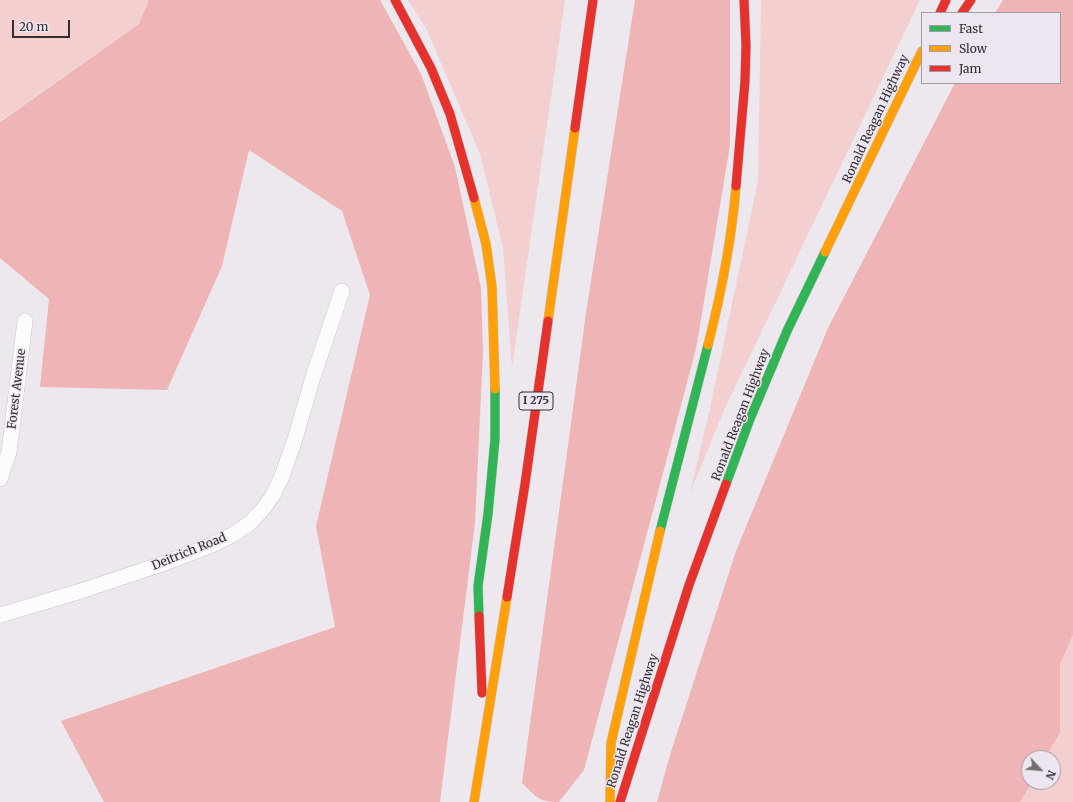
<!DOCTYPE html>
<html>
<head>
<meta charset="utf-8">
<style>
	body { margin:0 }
	#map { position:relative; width:1073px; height:802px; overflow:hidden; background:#ece8ee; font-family:Merriweather,serif }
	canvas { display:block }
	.legend { position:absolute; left:921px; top:12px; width:140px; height:72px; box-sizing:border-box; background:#ede6f0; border:1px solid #a29da4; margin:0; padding:5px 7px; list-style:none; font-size:12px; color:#322f33 }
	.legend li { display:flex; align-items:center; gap:8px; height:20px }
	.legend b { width:20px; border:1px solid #a29da4 }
	.north { position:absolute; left:1021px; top:750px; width:40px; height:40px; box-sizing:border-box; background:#ede6f0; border:1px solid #a29da4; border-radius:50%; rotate:116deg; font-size:11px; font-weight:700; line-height:16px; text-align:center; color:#322f33 }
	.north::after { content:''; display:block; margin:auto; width:14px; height:18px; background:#737074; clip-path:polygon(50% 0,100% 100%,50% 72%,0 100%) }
	.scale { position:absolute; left:12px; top:20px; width:58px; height:18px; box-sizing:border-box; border:2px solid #322f33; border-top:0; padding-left:5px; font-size:12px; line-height:14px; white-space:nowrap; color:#322f33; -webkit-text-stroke:3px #ede6f0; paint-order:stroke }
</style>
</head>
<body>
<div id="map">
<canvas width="1073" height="802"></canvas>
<ul class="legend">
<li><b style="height:5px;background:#30b455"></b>Fast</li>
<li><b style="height:5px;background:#ff9f0a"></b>Slow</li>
<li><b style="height:5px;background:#e5322d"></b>Jam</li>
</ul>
<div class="north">N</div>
<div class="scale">20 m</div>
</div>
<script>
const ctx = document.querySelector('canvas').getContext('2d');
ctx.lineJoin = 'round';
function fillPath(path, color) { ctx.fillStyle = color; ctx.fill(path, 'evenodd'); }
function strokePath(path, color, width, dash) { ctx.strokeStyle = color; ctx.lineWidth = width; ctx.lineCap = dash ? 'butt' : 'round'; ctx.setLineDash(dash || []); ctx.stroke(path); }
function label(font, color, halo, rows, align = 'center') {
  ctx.font = font + ' Merriweather,serif'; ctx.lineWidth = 3; ctx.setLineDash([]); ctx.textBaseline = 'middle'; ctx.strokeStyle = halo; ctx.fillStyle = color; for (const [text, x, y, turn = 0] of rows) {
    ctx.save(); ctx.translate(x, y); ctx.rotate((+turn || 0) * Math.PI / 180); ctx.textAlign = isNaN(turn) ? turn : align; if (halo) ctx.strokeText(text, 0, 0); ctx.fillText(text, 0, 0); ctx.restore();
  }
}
const green = new Path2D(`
	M0,0h149l-10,24 -139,97z
	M408,0h157l-53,367 -9,-119 -23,-94 -53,-124z
	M761,0h159l-195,408 -35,85 20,-85 48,-227z
	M1073,635v167h-53l12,-20h21v-24h-8l15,-25v-69z`);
const forest = new Path2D(`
	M149,0h231l41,74 34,93 26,121 2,64 -8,171 -35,279h-336l-43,-81 274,-94 -19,-101 54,-231 -28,-84 -93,-61 -27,116 -55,124 -127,-3 9,-88 -49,-41v-136l139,-98z
	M635,0h95v145l-34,204 -112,421 -25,32c-21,0 -22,-5 -37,-19l64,-470z
	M1003,0h70v635l-13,29v69l-15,25h-16v24h3l-12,20h-363l12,-44 67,-207 92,-223 127,-245h105v-70h-65z`);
const street = new Path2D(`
	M0,479l9,-27 16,-131
	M0,615l81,-24 81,-27 50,-19 22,-11 16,-11 13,-14 10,-14 9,-19 13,-37 18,-62 29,-86`);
const fast = new Path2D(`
	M726,484l24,-65 37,-88 38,-79
	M660,531l48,-186
	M479,616l-1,-30 10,-72 7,-75v-50`);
const slow = new Path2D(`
	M474,198l12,46 6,43 3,102
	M825,252l97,-201
	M548,321l27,-193
	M708,345c13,-51 24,-108 28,-159
	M474,802l33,-205
	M610,802l1,-59 49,-212`);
const jam = new Path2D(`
	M395,0l36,68 19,46 24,84
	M940,13l6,-13
	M962,13l9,-13
	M575,128l18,-128
	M736,186l9,-105 1,-35 -2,-46
	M507,597l18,-113 23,-163
	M479,616l3,77
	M620,802l69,-217 37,-101`);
const shields = [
	[536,401,34]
];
const shieldNames = [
	["I 275",536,401]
];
const streetNames = [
	["Ronald Reagan Highway",876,119,-65],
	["Forest Avenue",17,389,-83],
	["Ronald Reagan Highway",741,415,-69],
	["Deitrich Road",189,552,-22],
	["Ronald Reagan Highway",633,721,-72]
];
fillPath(green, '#f3cfcf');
fillPath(forest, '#efb4b5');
strokePath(street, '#c9c6cb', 16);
strokePath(fast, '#c9c6cb', 10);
strokePath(slow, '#c9c6cb', 10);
strokePath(jam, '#c9c6cb', 10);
strokePath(street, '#fcfcfc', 15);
strokePath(fast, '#30b455', 9);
strokePath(slow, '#ff9f0a', 9);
strokePath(jam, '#e5322d', 9);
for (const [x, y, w] of shields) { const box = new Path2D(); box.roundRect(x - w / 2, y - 9, w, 18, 3); ctx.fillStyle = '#ede6f0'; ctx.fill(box); strokePath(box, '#322f33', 1); }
label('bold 11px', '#322f33', null, shieldNames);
label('12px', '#322f33', '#ede6f0', streetNames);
</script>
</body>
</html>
